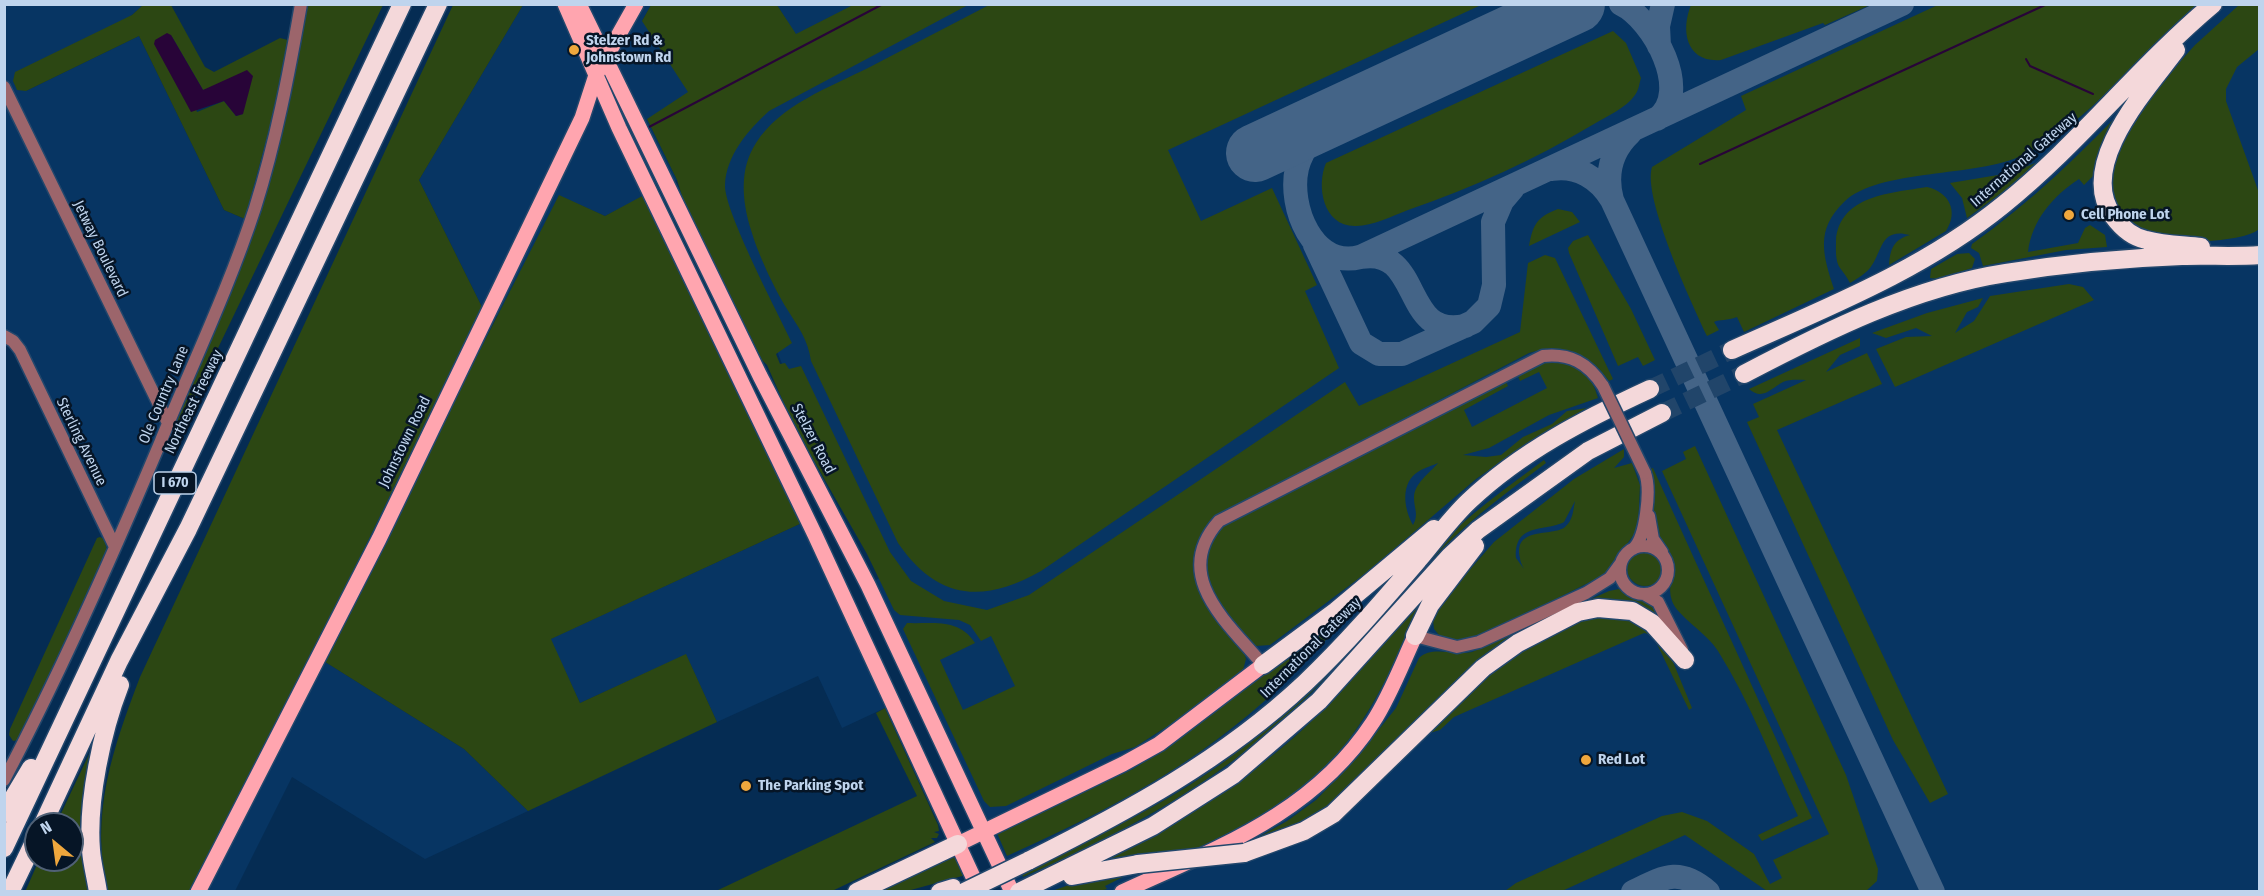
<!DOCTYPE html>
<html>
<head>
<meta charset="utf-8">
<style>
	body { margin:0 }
	#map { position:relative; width:2264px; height:896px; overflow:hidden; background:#052c53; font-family:"Fira Sans Condensed",sans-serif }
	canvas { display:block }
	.frame { position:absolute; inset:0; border:6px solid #bfd4ed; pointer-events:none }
	.north { position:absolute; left:24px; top:812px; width:60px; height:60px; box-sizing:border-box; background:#061526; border:2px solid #506176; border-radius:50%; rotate:331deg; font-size:16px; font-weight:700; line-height:24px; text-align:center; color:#bfd4ed }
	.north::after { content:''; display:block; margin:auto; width:21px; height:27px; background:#efa73d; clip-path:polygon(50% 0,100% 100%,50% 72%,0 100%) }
</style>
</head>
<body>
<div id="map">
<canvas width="2264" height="896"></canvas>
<div class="frame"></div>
<div class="north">N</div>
</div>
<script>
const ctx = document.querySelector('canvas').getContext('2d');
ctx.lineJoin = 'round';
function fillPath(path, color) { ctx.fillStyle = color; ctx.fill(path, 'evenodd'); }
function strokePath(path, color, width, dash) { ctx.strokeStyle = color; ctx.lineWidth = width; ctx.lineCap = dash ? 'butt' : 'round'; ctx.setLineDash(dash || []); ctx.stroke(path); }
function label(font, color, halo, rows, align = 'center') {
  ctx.font = font + ' "Fira Sans Condensed",sans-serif'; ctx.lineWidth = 5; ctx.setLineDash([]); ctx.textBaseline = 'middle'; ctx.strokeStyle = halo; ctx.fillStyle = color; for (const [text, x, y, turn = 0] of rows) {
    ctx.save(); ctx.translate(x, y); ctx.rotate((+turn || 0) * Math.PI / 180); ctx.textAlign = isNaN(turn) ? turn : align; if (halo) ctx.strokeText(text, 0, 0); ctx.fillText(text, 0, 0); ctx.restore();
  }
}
const built = new Path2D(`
	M5,5h138l-11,10 -106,76 113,-55 85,174 30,13 -137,331 -10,-4 -84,-186 -7,-13 -11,-10z
	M523,5h128l-9,16 153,13 -18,-29h1482v886h-1247l-144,-306 16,-10 -87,-174 -35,-87 -59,-113 -56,-82 30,61 -72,36 -46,-20 -61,120 -16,-9 -63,-127z
	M804,522l81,186 -43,20 -24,-52 -101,46 -31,-67 -106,48 -30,-64z
	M322,660l142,89 64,62 -103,48 -133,-82 -57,114 -41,1 11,-34 59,-114z`);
const green = new Path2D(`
	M1940,4l258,1c-59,47 -106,117 -175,150 -47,23 -144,13 -179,47 -29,28 -21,53 -10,87l-90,43 -7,-15c-10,4 -17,2 -23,5l5,8 -12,6c-15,-32 -65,-139 -55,-169l94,-57 -5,-14z
	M143,5h28l34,62 9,5 66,-34 8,2 -12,64 -31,115 -21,-9 -85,-174 -113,55 -9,-1 -4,-9 2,-9 117,-57zM171,35l32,55 6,-1 34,25 -7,2 -12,-15 -27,11z
	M305,5h78l-201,418 -8,-4 80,-196z
	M453,5h70l-104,175 63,127 -211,433 -7,4 -3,18 -50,95 -6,1 3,8 -14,25 -86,1c-19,-77 5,-144 32,-215z
	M651,5h126l19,29 57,-29h115l-199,106c-21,19 -43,45 -44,74 -1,26 53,128 67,158l-16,11 4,10 5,-1 4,6 12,-3 89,186 21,29 33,20 43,9 42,-15 316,-213 14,24 161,-74 8,-69 17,-8 10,3 58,121 -4,2c-20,-28 -47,-38 -80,-28l-313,164c-49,51 -4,92 28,135l2,7 -3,11 -72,54 -36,23 -23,7 -106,52 -16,1 -6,-6 -81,-172 4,-6c27,1 52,-5 68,20l-35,17 23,50 52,-24 -24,-50 -10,5 -11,-16 -11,-5 -59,-5 -6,-5 -27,-56 -73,-128 -27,-61 -5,-5 -79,-161 -6,-19 -30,-61 41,-27 -46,-71z
	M989,5h492l-313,145 33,71 71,-33 45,97 -12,6 34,77 -298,203c-58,33 -104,29 -143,-28l-87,-182c-3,-22 -13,-34 -24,-52 -13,-21 -29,-55 -36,-79 -9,-29 -12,-61 5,-87 24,-38 74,-56 112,-75 40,-21 81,-42 121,-63z
	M1691,5v-1l179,1 -45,20 -2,-2 -102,37c-34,3 -41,-28 -30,-55z
	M2239,5h20v44l-22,18 -11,22v12l33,92v36c-14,14 -98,17 -116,7 -10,-5 -20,-17 -29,-25l-6,-42 19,-39 32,-45 36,-40z
	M1613,31l13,12 15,35c-2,6 -2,12 -6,17 -9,13 -28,21 -41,29 -60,36 -120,63 -186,86 -16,6 -35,16 -52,16 -33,1 -40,-40 -30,-63z
	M2133,99l-39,76 -10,10 -5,-6c-26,17 -47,41 -51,73l50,-9 7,-15 5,-3 15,10 2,12 -41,3 -83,16 -4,-13 -8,-5 1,-4c59,-42 111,-92 161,-145z
	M2038,162l-28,25 -43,31 -5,-20 -12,-15 60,-10z
	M1927,187c22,5 32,24 19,44l-57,34c1,-16 5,-26 21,-30 -30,-8 -27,16 -40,33 -5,6 -13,11 -20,15 -3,-6 -7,-11 -10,-15 -5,-7 -4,-19 -4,-27 3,-46 56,-48 91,-54z
	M559,195l46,21 39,-21 160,327 -253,117 29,64 106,-49 31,68 -189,89 -64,-62 -142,-89z
	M1558,209l14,3 8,10 -51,24c4,-22 8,-29 29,-37z
	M1588,235l43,74 24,51 -12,6 -5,-9 -20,9 -49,-113 -1,-5 5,-7z
	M1969,253l6,6 -3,9 -34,11 -8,-1 1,-9 26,-15z
	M2069,284l14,3 11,13 -199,87 -19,-38 30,-12 26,-1 -16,-8 -30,10 -14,-5 55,-20 56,-15 -5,9 -11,5 -12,21 19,-12 16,-25z
	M1860,338v8l-20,9 -14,17 41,-19 15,31 -105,46 171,364 -18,9 -37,-63 -146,-318 12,-5 -6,-13 53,-24c-7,0 -16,-1 -23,2 -12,6 -20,19 -34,7z
	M1560,361c22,6 32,15 38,37l-49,17 -60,33 -26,7 23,2 15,-2 22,-18 29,-13 15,-13 20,-3 -61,36 -50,35 -110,94 -96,72 -14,1 -7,-5c-28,-37 -66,-73 -24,-116l281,-143 2,4 -44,24 8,17 75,-39 -8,-16 -19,9 -3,-7 24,-12zM1438,463c-8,10 -24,20 -24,35 0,11 5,16 -1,27 -8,-14 -13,-38 2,-51 6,-5 16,-8 23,-11z
	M1695,446l151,329 32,94 -1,12 -11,10h-99l-82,-56 -123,56h-57l11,-8 146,-67 20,-4 25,9 47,33 16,30 12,-6 -9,-18 56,-26 -167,-363 24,-12 -3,-7z
	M1624,449v8l-10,11 18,-5 8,22 -2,44 -34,46 -130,65h-25l-10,-5 -5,-6 -1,-9 13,-23 48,-55 80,-63zM1575,501c-2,10 -2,19 -10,26 -13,10 -52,-1 -45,31 0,4 4,11 4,11l-8,-11c-2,-36 29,-26 48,-36z
	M1544,460l2,3c-36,27 -73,54 -105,87 -56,58 -104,123 -165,176 -75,66 -162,111 -253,151l-2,-5c90,-42 182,-84 256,-154 55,-53 103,-115 158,-169 33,-34 71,-61 109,-89z
	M1653,468l159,350 -50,23 -4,-6 40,-19c-26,-55 -48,-114 -80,-165 -11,-18 -41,-35 -46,-50 -5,-14 2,-27 -1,-41 -2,-13 -15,-24 -18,-41 -2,-17 0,-33 -3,-50z
	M100,537l4,2 3,11 -88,190 -6,1 -4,-6 1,-6 87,-191z
	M1627 568a18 18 0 1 1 36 0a18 18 0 1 1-36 0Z
	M1619,589l28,11 18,21 -22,-8 -85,3 -226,189 -28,19 -63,23 46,-26 29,-21 36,-37 44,-55 23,-50c13,-13 35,-2 53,-6l137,-61z
	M1361,597c-1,10 -22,28 -30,37 -97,110 -193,163 -324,222l-10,-23 136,-64 48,-31z
	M1417,604h4v3c-50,107 -81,175 -194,227 -15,6 -30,17 -46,21 -24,6 -53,5 -78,7 71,-36 138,-77 197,-130 43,-39 79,-85 117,-128z
	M1610,613l35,11 21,21 26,63 -3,2 -34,-70 -3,-5 -8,-2 -190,84 -14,13 -14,4 72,-71 80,-44z
	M885,708l53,117 1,6 -5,1 5,2 -2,4h-6l4,4 -103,49h-116l201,-95 -41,-83z
	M91,750l3,1 -3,140 -66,1 14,-32h33v-36h-16z
	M953,854l5,3 8,18 -59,16 -30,1z
	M1135,871l-30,15 2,3 -7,2 -51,1 37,-13z`);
const water = new Path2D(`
	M167,33l4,2 32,55 44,-20 6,6 -10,38 -7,2 -12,-15 -33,11 -37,-68 1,-4z`);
const stream = new Path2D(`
	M2026,59l4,7 63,28
	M649,127l234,-123
	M1700,164l345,-159`);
const taxiway = new Path2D(`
	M1621,4c32,15 72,88 36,115
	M1659,46l-1,-20 5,-22
	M1335,116c-17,15 -32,29 -38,52 -9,39 16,101 63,89l542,-253
	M1630,133c-19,18 -25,41 -18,67l321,692
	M1552,169c25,-4 47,9 60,31
	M1315,245l46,98 18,11h23l71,-32 16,-16 5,-21 -1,-63 9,-21 11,-13
	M1361,257c62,-11 40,83 104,69
	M1633,892c31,-15 46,-25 75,0`);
const runway = new Path2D(`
	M1255,153l321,-149`);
const highwayTunnel = new Path2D(`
	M1650,389l82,-39
	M1662,413l82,-39`);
const minor = new Path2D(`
	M4,87l164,336
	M4,336l9,5 7,9 95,197
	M1649,516l4,23 9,13
	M1620 570a24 24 0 1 1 48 0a24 24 0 1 1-48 0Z
	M1633,549c13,-11 18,-60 12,-76
	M1644,594l14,8 24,48
	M1415,636l42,11 22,-5 107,-49 24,-15 11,-15
	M1263,665c-35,-42 -93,-89 -44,-144l324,-165c27,-3 45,7 60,30
	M4,780c58,-110 108,-223 156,-337 32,-78 69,-155 95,-235 21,-67 34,-135 46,-204`);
const major = new Path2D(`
	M565,4l54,124 196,407 165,357
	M579,4l181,372 108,209 144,307
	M958,844l165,-80 36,-20 104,-79
	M198,892l181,-353 203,-421 14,-43 40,-71
	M1122,892c95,-44 191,-78 251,-170 17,-26 29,-58 42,-86`);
const highway = new Path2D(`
	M2176,50c-29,39 -100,115 -63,166 8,11 19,21 33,24 17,5 37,5 55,7
	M1732,350c94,-42 191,-80 271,-145 76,-61 135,-138 210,-201
	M1744,374c82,-43 170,-87 262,-101 56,-9 120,-15 176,-17 26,-1 52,1 78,-1
	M1415,636l15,-31 45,-59
	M1263,665l73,-54 98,-82
	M4,813l27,-45
	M43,824l76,-163 69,-132 250,-525
	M4,848l398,-844
	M1244,853l60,-22 29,-17 150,-146 35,-25 60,-31 20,-4 34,3 20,12 33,37
	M1028,861c100,-50 195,-101 277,-178 41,-39 77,-81 114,-124 16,-19 32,-41 50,-58 53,-50 116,-82 181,-112
	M1072,876l66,-12
	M10,892l26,-54
	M98,892c-2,-14 -6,-28 -7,-42 -4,-49 11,-119 29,-165
	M857,892l101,-48
	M940,892l13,-4
	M1019,892l134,-66 80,-51 86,-74 131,-145 28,-26 110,-79 74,-38`);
const minorBridge = new Path2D(`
	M1603,386l42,87`);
const highwayBridge = new Path2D(`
	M1138,864l106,-11
	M964,892l64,-31`);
const markers = [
	[574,50,6,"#efa73d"],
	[2069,215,6,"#efa73d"],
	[1586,760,6,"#efa73d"],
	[746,786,6,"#efa73d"]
];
const shields = [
	[175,483,42]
];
const shieldNames = [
	["I 670",175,483]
];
const poiNames = [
	["Stelzer Rd &",586,41],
	["Johnstown Rd",586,58],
	["Cell Phone Lot",2081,215],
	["Red Lot",1598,760],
	["The Parking Spot",758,786]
];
const streetNames = [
	["International Gateway",2024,160,-41],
	["Jetway Boulevard",100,249,64],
	["Ole Country Lane",164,395,-67],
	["Northeast Freeway",194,402,-64],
	["Stelzer Road",813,439,62],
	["Sterling Avenue",81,442,64],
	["Johnstown Road",405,442,-64],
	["International Gateway",1311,648,-45]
];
fillPath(built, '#073563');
fillPath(green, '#2c4713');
fillPath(water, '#280438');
strokePath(stream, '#280438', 2);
strokePath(taxiway, '#446487', 24);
strokePath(runway, '#446487', 58);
strokePath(highwayTunnel, '#21456a', 18, [18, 9]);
strokePath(minor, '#23476c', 15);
strokePath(major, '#23476c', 18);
strokePath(highway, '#23476c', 21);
strokePath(minor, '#9c656b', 12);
strokePath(major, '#ffa5af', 15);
strokePath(highway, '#f4d8da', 18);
strokePath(minorBridge, '#23476c', 15, []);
strokePath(highwayBridge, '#23476c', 21, []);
strokePath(minorBridge, '#9c656b', 12);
strokePath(highwayBridge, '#f4d8da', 18);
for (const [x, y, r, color] of markers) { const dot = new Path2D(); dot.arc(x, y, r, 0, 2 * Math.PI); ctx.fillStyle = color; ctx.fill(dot); strokePath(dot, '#061526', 2); }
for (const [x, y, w] of shields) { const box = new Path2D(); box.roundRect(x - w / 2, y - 11, w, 22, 4.5); ctx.fillStyle = '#061526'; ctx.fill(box); strokePath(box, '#bfd4ed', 1.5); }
label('bold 14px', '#bfd4ed', null, shieldNames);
label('bold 15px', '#bfd4ed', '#061526', poiNames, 'left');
label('15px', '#bfd4ed', '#061526', streetNames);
</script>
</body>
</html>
